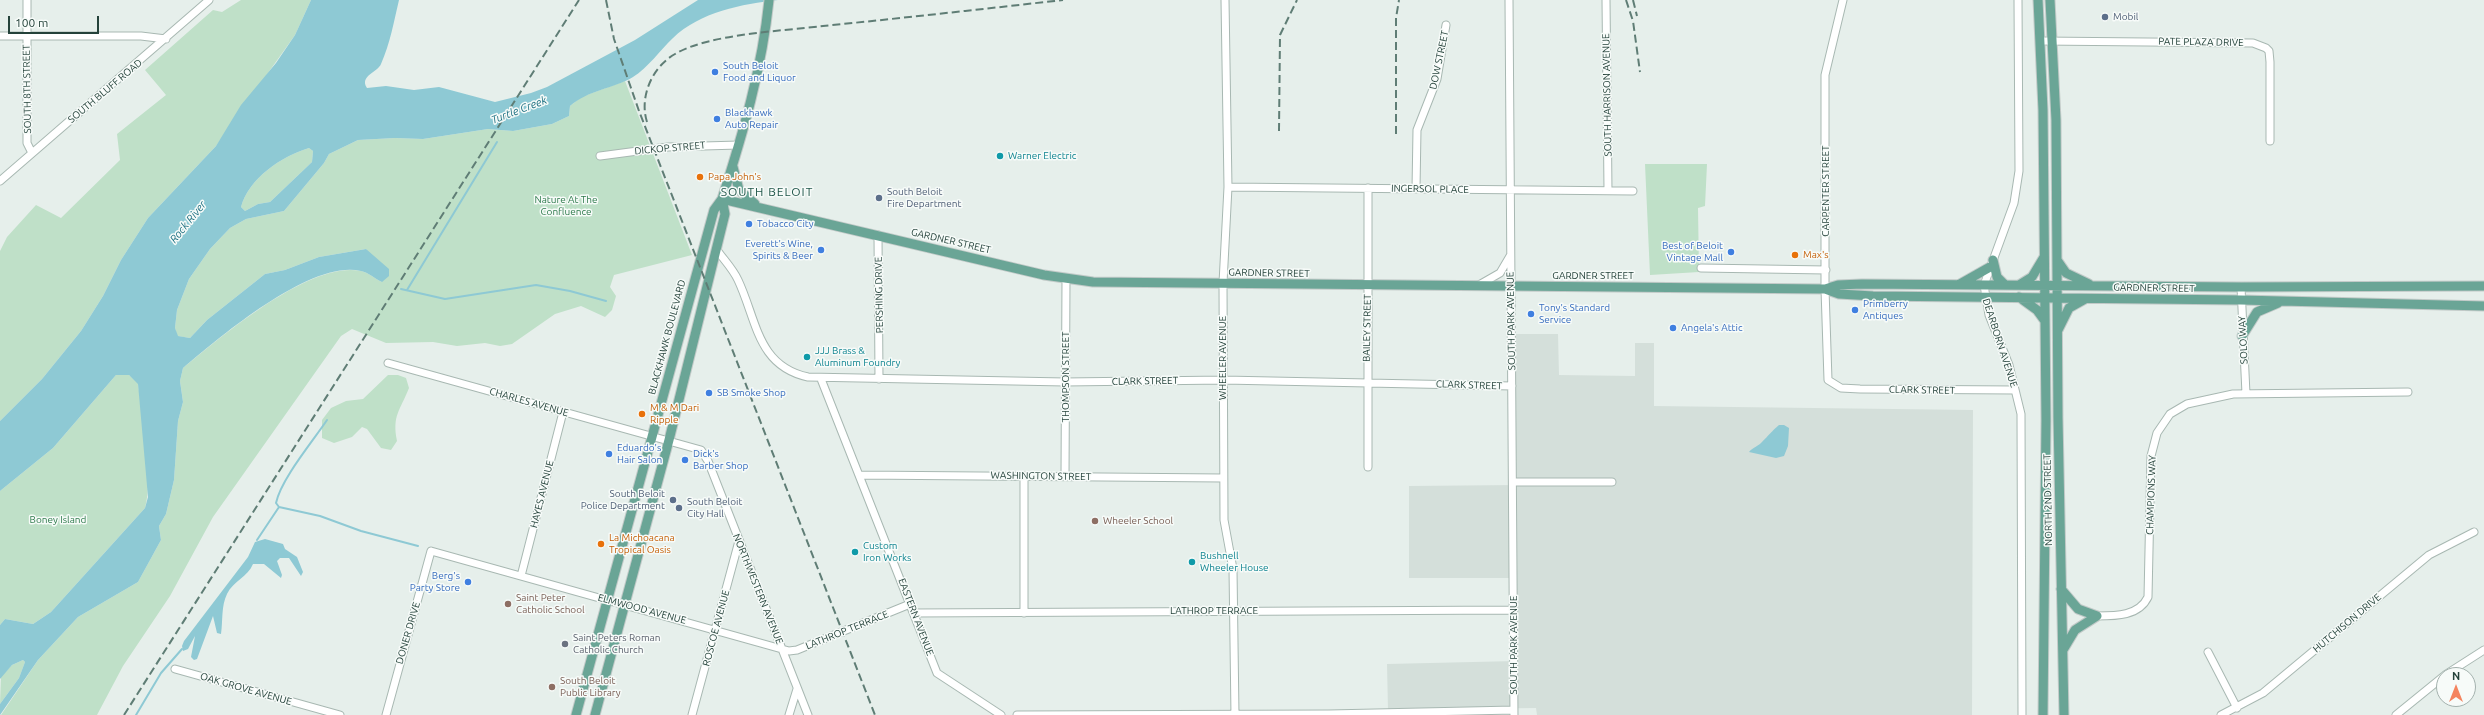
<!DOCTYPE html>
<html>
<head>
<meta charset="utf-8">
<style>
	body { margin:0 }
	#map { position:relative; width:2484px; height:715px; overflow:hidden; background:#e6efeb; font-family:Ubuntu,sans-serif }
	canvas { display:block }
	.north { position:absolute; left:2436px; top:667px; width:40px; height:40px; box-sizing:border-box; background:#f7fbf9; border:1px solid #a3b1ad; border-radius:50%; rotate:0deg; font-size:11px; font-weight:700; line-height:16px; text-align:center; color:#24423a }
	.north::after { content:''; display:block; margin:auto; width:14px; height:18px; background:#f4845f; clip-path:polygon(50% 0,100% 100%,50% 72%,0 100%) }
	.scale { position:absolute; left:8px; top:16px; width:91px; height:18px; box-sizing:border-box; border:2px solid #24423a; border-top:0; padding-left:5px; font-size:12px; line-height:14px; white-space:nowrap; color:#24423a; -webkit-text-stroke:3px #f7fbf9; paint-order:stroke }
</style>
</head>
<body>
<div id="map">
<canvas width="2484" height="715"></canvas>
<div class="north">N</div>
<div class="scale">100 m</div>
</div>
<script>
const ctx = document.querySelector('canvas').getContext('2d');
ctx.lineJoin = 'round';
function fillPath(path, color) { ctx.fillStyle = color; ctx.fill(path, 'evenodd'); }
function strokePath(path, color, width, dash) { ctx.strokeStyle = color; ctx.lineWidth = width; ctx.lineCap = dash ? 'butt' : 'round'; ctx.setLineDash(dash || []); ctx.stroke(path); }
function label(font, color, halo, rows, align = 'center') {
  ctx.font = font + ' Ubuntu,sans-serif'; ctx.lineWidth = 3; ctx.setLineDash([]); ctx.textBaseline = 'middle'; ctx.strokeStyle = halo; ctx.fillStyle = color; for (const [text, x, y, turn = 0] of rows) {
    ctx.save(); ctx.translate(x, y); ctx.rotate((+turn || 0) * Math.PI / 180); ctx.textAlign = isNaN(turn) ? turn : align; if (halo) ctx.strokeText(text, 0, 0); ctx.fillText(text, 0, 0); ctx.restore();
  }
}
const built = new Path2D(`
	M1513,334h45l1,41 76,1v-33h19v63l319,4 -1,305h-435l-1,-7 -148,2 -1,-46 129,-3v-83h-107v-92l108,-1z`);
const green = new Path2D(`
	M241,0h70l-16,35 -79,111 -68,72 -27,42 -18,36 -22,35 -39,48 -42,42v-170l7,-14 29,-32 25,13 59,-58 -3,-26 49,-39 -21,-25 68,-60 9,2z
	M625,81l67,174 -78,20 -4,12 6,9 -4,14 -7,7 -24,-11 -26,8 -43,30 -12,2 -15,-3 -28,3 -24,-4 -47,1 -34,-14 -11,7 -128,181 -43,79 -47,70 -26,49h-96l37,-55 40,-43 60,-35 23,-42 -2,-14 7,-12 8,-34 4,-59 5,-19 -3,-21 3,-13c38,-31 127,-108 178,-97 7,1 14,8 21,11l-16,-33 -47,8 -34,13 -20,4 -58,46 -17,18 -13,-2 -2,-8 2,-18 12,-31 21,-30 20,-21 16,-9 38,-8 40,-48 5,-9 29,-14 37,-2 28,1 65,-10 25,2 39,-7 17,-8 1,-10 11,-9z
	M309,148l4,3 -1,11 -42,40 -12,2 -13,7 -4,-4c8,-29 41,-51 68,-59z
	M1645,164h62l-2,42 -7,2 1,64 -49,3z
	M116,375h13l9,8c4,35 16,93 7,125l-94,104 -18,12 -28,-5 -5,6v-134l53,-43z
	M388,375h10l8,3 3,10c-9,23 -17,27 -12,53l-6,9 -10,-2 -14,-19 -5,-2 -10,10 -18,6 -12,-5v-18l9,-12 15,-7 17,-2z
	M23,660l2,2 -6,16 -19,26 1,-28 11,-11z`);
const water = new Path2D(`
	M311,0h88c-5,21 -9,44 -18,64 -3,8 -22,12 -14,24l19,-2 28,4 25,-3 56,15 36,-9 16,-6 88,-47 63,-40h80c-36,4 -78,12 -105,38 -13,12 -25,30 -40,39 -20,12 -45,13 -63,29l-1,10 -17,8 -39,7 -25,-2 -65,10 -28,-1 -37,2 -29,14 -5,9 -40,48 -38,8 -16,9 -20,21 -21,30 -12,31 -2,18 3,8 12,2 17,-18 58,-46 20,-4 34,-13 47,-8 23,20v7l-7,6c-7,-3 -14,-10 -21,-11 -50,-12 -141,66 -178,97l-3,13 3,21 -5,19 -4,59 -8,34 -7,12 2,14 -23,42 -60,35 -40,43 -38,55v-11l19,-26 6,-16 -2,-2 -11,5 -12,14v-54l5,-6 28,5 18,-12 94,-104 3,-11 -10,-113 -9,-9h-13l-63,73 -53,43v-70l42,-42 39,-48 22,-35 18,-36 27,-42 68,-72 25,-41 35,-42 19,-28zM309,148l4,3 -1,11 -42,40 -12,2 -13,7 -4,-4c8,-29 41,-51 68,-59z
	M1779,425h5l5,3 -1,18 -4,10 -8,2 -27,-6c4,-5 10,-6 13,-10 6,-6 10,-11 17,-17z
	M265,539l18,5 2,5 12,8 6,15 -2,4 -12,-18h-9l-3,3 5,14 -1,3 -17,-14h-11c-5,13 -20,17 -26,30 -6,12 -4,27 -6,40l-4,-1 -4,-17 -16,43 -3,1 -3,-3 4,-21 -7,13 -5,2 -1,-5 2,-5 64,-84 7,-15z`);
const stream = new Path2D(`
	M401,289l44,10 91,-14 34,6 36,10
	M407,290l90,-148
	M279,507l-3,-4c5,-24 37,-62 51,-83
	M257,540l22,-33 41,9 41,15 57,15
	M136,715l25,-42 21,-24`);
const minor = new Path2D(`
	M27,0v143l5,10
	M1225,0l3,187 -5,96 1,237 9,49 2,146
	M1509,0l5,715
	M1606,0l2,190
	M1843,0l-18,75v214l3,91 13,8 19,1 155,1
	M2018,0l1,171 -5,32 -30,82 5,30 20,50 12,49 1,301
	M0,36h141l25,3
	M2041,41l212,2 13,5 3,3 1,11v79
	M600,156l68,-9 71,-2
	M0,181l209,-181
	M1228,187l405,4
	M1416,189l1,-59 20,-51 9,-54
	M878,235l1,144
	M717,250c7,10 16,19 21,30 19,40 19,86 70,97l257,5 159,-2 288,6
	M1701,268l125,2
	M1479,285l21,-12 10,-17
	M2241,287l5,107
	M388,363l313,87 7,11 100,254
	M821,379l116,294 64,42
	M1368,467v-279
	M859,475l364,3
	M1024,476v137
	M1065,476l1,-197
	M1514,482h98
	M521,576l42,-164
	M914,613l600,-3
	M2097,616c19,0 42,0 51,-19l3,-141 6,-23 13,-19 17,-10 46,-10 175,-2
	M2208,652l29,56
	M175,669l165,46
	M2445,675l39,-25
	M386,715l45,-164 358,100 8,-1 113,-46
	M692,715l47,-174
	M789,715l8,-26
	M1017,715l312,-1 185,-4
	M2221,715l42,-22 166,-138 45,-23
	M2396,715l48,-39`);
const major = new Path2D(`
	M2038,0l5,110 3,310 -3,295
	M2050,0l6,120 2,298 6,297
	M733,167l6,23 16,14
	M722,199l322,76 49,7 732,7 13,-4 24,-1 379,3 243,-1
	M1993,260l4,17 8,8
	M2057,260l9,13 23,11
	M1960,284l30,-17
	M2019,285l13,-8 12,-20
	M1825,289l14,5 34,2 368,4 243,6
	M2019,297l18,13 8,11
	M2058,330l11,-22 16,-9
	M2242,336l15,-24 21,-9
	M2061,589l17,20 19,7
	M2063,650l12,-20 22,-14
	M576,715l138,-505 8,-11c21,-66 40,-130 47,-199
	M595,715l74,-275 56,-226 -3,-15`);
const rail = new Path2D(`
	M606,0l8,39 25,72 236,604
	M1626,0l7,21 7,51
	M1633,0l4,16
	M647,122c-8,-25 5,-55 28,-68 34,-20 107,-23 148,-28 80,-8 160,-17 240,-26
	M1279,131l1,-96 17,-35
	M1396,134v-116l3,-18
	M124,715l455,-715`);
const markers = [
	[2105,17,4,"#5c6f8a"],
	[715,72,4,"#3f7fe0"],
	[717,119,4,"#3f7fe0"],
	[1000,156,4,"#0f9aa8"],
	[700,177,4,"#e8710a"],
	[879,198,4,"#5c6f8a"],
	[749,224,4,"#3f7fe0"],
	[821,250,4,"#3f7fe0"],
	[1731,252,4,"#3f7fe0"],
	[1795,255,4,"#e8710a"],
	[1855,310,4,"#3f7fe0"],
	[1531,314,4,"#3f7fe0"],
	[1673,328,4,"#3f7fe0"],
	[807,357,4,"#0f9aa8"],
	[709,393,4,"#3f7fe0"],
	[642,414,4,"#e8710a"],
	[609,454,4,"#3f7fe0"],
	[685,460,4,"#3f7fe0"],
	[673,500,4,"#5c6f8a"],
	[679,508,4,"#5c6f8a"],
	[1095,521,4,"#8d6e63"],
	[601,544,4,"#e8710a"],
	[855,552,4,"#0f9aa8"],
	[1192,562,4,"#0f9aa8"],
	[468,582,4,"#3f7fe0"],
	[508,604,4,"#8d6e63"],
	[565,644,4,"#6b7280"],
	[552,687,4,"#8d6e63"]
];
const serviceNames = [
	["Mobil",2113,17],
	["South Beloit",887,192],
	["Fire Department",887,204],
	["South Beloit",665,494,"right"],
	["Police Department",665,506,"right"],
	["South Beloit",687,502],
	["City Hall",687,514]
];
const streetNames = [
	["PATE PLAZA DRIVE",2201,42,1],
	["DOW STREET",1439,60,-78],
	["SOUTH 8TH STREET",27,89,-91],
	["SOUTH BLUFF ROAD",105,91,-40],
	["SOUTH HARRISON AVENUE",1607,95,-91],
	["DICKOP STREET",670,148,-5],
	["INGERSOL PLACE",1430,189,1],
	["CARPENTER STREET",1826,191,-90],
	["GARDNER STREET",951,241,13],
	["GARDNER STREET",1269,273,1],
	["GARDNER STREET",1593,276],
	["GARDNER STREET",2154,288,1],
	["PERSHING DRIVE",879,295,-91],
	["SOUTH PARK AVENUE",1511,321,-91],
	["BAILEY STREET",1367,328,-89],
	["BLACKHAWK BOULEVARD",667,337,-75],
	["SOLO WAY",2243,340,-93],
	["DEARBORN AVENUE",2000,343,72],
	["WHEELER AVENUE",1223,358,-90],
	["THOMPSON STREET",1066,377,-90],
	["CLARK STREET",1145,381,-1],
	["CLARK STREET",1469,385,2],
	["CLARK STREET",1922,390,1],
	["CHARLES AVENUE",529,402,16],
	["WASHINGTON STREET",1041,476,1],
	["HAYES AVENUE",542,494,-76],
	["CHAMPIONS WAY",2151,495,-88],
	["NORTH 2ND STREET",2048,500,-91],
	["NORTHWESTERN AVENUE",758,589,68],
	["ELMWOOD AVENUE",642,609,15],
	["LATHROP TERRACE",1214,611],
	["EASTERN AVENUE",916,617,69],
	["HUTCHISON DRIVE",2347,623,-40],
	["ROSCOE AVENUE",716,628,-75],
	["LATHROP TERRACE",847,630,-22],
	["DONER DRIVE",408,633,-74],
	["SOUTH PARK AVENUE",1514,645,-90],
	["OAK GROVE AVENUE",246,689,16]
];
const shopNames = [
	["South Beloit",723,66],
	["Food and Liquor",723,78],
	["Blackhawk",725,113],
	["Auto Repair",725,125],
	["Tobacco City",757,224],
	["Everett's Wine,",813,244,"right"],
	["Spirits & Beer",813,256,"right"],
	["Best of Beloit",1723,246,"right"],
	["Vintage Mall",1723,258,"right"],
	["Primberry",1863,304],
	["Antiques",1863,316],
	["Tony's Standard",1539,308],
	["Service",1539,320],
	["Angela's Attic",1681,328],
	["SB Smoke Shop",717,393],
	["Eduardo's",617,448],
	["Hair Salon",617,460],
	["Dick's",693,454],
	["Barber Shop",693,466],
	["Berg's",460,576,"right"],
	["Party Store",460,588,"right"]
];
const cultureNames = [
	["Warner Electric",1008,156],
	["JJJ Brass &",815,351],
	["Aluminum Foundry",815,363],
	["Custom",863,546],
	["Iron Works",863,558],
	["Bushnell",1200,556],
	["Wheeler House",1200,568]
];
const foodNames = [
	["Papa John's",708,177],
	["Max's",1803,255],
	["M & M Dari",650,408],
	["Ripple",650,420],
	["La Michoacana",609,538],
	["Tropical Oasis",609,550]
];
const parkNames = [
	["Nature At The",566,200],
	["Confluence",566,212],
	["Boney Island",58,520]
];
const educationNames = [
	["Wheeler School",1103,521],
	["Saint Peter",516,598],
	["Catholic School",516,610],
	["South Beloit",560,681],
	["Public Library",560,693]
];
const worshipNames = [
	["Saint Peters Roman",573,638],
	["Catholic Church",573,650]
];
const waterNames = [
	["Turtle Creek",519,110,-21],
	["Rock River",188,222,-51]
];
const quarterNames = [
	["SOUTH BELOIT",767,192]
];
fillPath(built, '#d4dfda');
fillPath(green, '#bfe0c8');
fillPath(water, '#8ec9d4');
strokePath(stream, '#8ec9d4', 2);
strokePath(minor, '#a8b8b2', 9);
strokePath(major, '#c2cac8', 11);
strokePath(minor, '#fff', 7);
strokePath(major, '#6aa596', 9);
strokePath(rail, '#5f7d75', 2, [8, 4]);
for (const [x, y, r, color] of markers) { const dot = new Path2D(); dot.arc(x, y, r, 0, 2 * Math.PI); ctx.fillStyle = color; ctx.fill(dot); strokePath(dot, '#f7fbf9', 1.5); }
label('10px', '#4e5e75', '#f7fbf9', serviceNames, 'left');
label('10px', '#24423a', '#f7fbf9', streetNames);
label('10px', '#366cbe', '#f7fbf9', shopNames, 'left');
label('10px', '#0d838f', '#f7fbf9', cultureNames, 'left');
label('10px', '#c56008', '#f7fbf9', foodNames, 'left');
label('10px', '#2d7a4b', '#f7fbf9', parkNames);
label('10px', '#785e54', '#f7fbf9', educationNames, 'left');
label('10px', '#5b616d', '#f7fbf9', worshipNames, 'left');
label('italic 11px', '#1c6f80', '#f7fbf9', waterNames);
ctx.letterSpacing = '1px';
label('12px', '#1f5548', '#f7fbf9', quarterNames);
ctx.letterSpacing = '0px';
</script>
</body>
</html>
